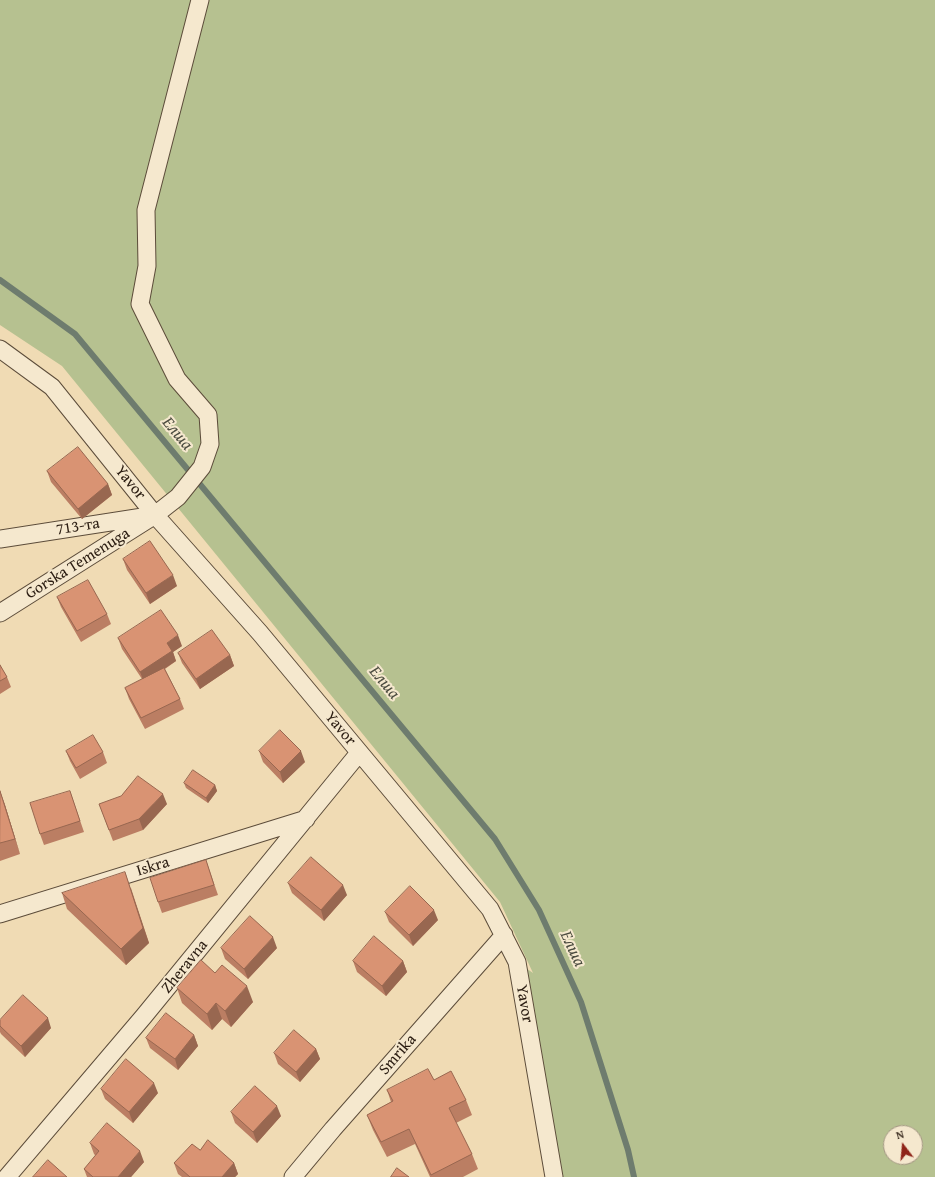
<!DOCTYPE html>
<html>
<head>
<meta charset="utf-8">
<style>
	body { margin:0 }
	#map { position:relative; width:935px; height:1177px; overflow:hidden; background:#f0dbb4; font-family:"Gentium Book Plus",serif }
	canvas { display:block }
	.north { position:absolute; left:883px; top:1125px; width:40px; height:40px; box-sizing:border-box; background:#f5e8ce; border:1px solid #a49783; border-radius:50%; rotate:344deg; font-size:11px; font-weight:700; line-height:16px; text-align:center; color:#2b1d12 }
	.north::after { content:''; display:block; margin:auto; width:14px; height:18px; background:#8f2418; clip-path:polygon(50% 0,100% 100%,50% 72%,0 100%) }
</style>
</head>
<body>
<div id="map">
<canvas width="935" height="1177"></canvas>
<div class="north">N</div>
</div>
<script>
const ctx = document.querySelector('canvas').getContext('2d');
ctx.lineJoin = 'round';
function fillPath(path, color) { ctx.fillStyle = color; ctx.fill(path, 'evenodd'); }
function strokePath(path, color, width, dash) { ctx.strokeStyle = color; ctx.lineWidth = width; ctx.lineCap = dash ? 'butt' : 'round'; ctx.setLineDash(dash || []); ctx.stroke(path); }
function label(font, color, halo, rows, align = 'center') {
  ctx.font = font + ' "Gentium Book Plus",serif'; ctx.lineWidth = 4; ctx.setLineDash([]); ctx.textBaseline = 'middle'; ctx.strokeStyle = halo; ctx.fillStyle = color; for (const [text, x, y, turn = 0] of rows) {
    ctx.save(); ctx.translate(x, y); ctx.rotate((+turn || 0) * Math.PI / 180); ctx.textAlign = isNaN(turn) ? turn : align; if (halo) ctx.strokeText(text, 0, 0); ctx.fillText(text, 0, 0); ctx.restore();
  }
}
const green = new Path2D(`
	M0,0h935v1177h-373l-17,-56 -28,-159 16,11 -33,-71 -438,-536 -62,-41zM891,1133h24v24h-24z`);
const stream = new Path2D(`
	M0,280l75,54 420,505 44,71 42,92 47,148 6,27`);
const street = new Path2D(`
	M0,349l52,38 103,128 105,118 230,276 27,53 37,215
	M0,539l149,-23
	M0,613l155,-98 23,-18 24,-30 8,-23 -2,-29 -31,-36 -37,-75 7,-38 -1,-56 54,-210
	M0,914l306,-95
	M7,1177l137,-161 215,-263
	M293,1177l40,-48 171,-194`);
const wall = new Path2D(`
	M47,471l61,13 4,11 -30,24 -31,-37z
	M123,559l54,27 -27,18 -23,-34z
	M57,597l50,17 4,10 -30,18 -20,-35z
	M118,638l64,8 -9,6 3,9 -11,8 15,30 4,10 -39,20 -16,-30 -4,-11 17,-9 -20,-30z
	M178,653l52,2 4,11 -34,23 -18,-26z
	M0,665l7,12 4,10 -11,7z
	M66,751l37,1 4,11 -27,16 -10,-18z
	M259,751l46,11 -22,21 -20,-21z
	M184,783l31,2 2,6 -9,12 -22,-15z
	M0,791l5,14 15,49 -20,7z
	M70,791l14,41 -40,13 -4,-11z
	M99,804h68l-24,26 -30,11z
	M206,860l12,35 -56,18 -4,-11z
	M288,883l59,12 -23,26 -32,-28z
	M131,888l18,55 -23,22 -59,-56 -5,-16z
	M385,912l53,8 -25,26 -24,-24z
	M221,948h56l-29,31 -23,-20z
	M353,961h50l4,11 -21,24 -29,-24z
	M215,973l38,29 -22,25 -9,-8 -10,11 -30,-27 -5,-15z
	M0,1020l51,8 -26,29 -24,-23 -1,-2z
	M194,1035l4,11 -20,24 -28,-22 -4,-10z
	M316,1049l4,10 -20,23 -22,-18 -4,-11z
	M434,1080l32,20 6,15 -16,8 16,31 6,15 -15,8h-33l-15,-33 -28,13 -14,-27 -6,-15 24,-13 -4,-12z
	M101,1089l57,4 -25,30 -28,-24z
	M231,1112l50,4 -24,27 -22,-20z
	M90,1143l54,19 -13,15h-44l-3,-8 12,-13 -2,-2z
	M200,1150l34,13 4,11 -3,3h-53l-4,-3 -4,-11z`);
const shadedWall = new Path2D(`
	M108,484l4,11 -30,24 -4,-10z
	M173,575l4,11 -27,18 -4,-11z
	M178,635l4,11 -9,6 3,9 -32,21 -4,-10 27,-29z
	M230,655l4,11 -34,23 -4,-10z
	M301,751l4,11 -22,21 -3,-11z
	M215,785l2,6 -9,12 -2,-5z
	M0,791l5,14 15,49 -5,-15z
	M163,794l4,10 -24,26 -4,-11z
	M125,872l24,71 -23,22 -5,-16z
	M343,885l4,10 -23,26 -3,-11z
	M434,910l4,10 -25,26 -4,-11z
	M273,937l4,11 -29,31 -4,-10z
	M403,961l4,11 -21,24 -4,-10z
	M247,986l6,16 -22,25 -6,-16z
	M216,1003l6,16 -10,11 -5,-16z
	M48,1018l3,10 -26,29 -4,-11z
	M194,1035l4,11 -20,24 -3,-11z
	M316,1049l4,10 -20,23 -4,-10z
	M154,1083l4,10 -25,30 -4,-11z
	M277,1106l4,10 -24,27 -4,-11z
	M140,1151l4,11 -13,15h-13z
	M234,1163l4,11 -3,3h-13z`);
const building = new Path2D(`
	M78,447l30,37 -30,25 -31,-38z
	M150,541l23,34 -27,18 -23,-34z
	M88,580l19,34 -30,17 -20,-34z
	M161,610l17,25 -11,8 5,8 -32,21 -22,-34z
	M212,630l18,25 -34,24 -18,-26z
	M0,665l7,12 -7,4z
	M164,668l16,31 -39,19 -16,-30z
	M280,730l21,21 -21,21 -21,-21z
	M93,735l10,17 -27,16 -10,-17z
	M193,770l22,15 -9,13 -22,-15z
	M138,776l25,18 -24,25 -30,11 -10,-26 22,-8z
	M0,791l15,48 -15,4z
	M70,791l10,30 -40,13 -10,-31z
	M311,857l32,28 -22,25 -33,-27z
	M206,860l8,25 -56,17 -8,-24z
	M125,872l18,56 -22,21 -59,-56z
	M410,886l24,24 -25,25 -24,-23z
	M250,916l23,21 -29,32 -23,-21z
	M374,936l29,25 -21,25 -29,-25z
	M201,960l14,13 7,-8 25,21 -22,25 -9,-8 -9,11 -30,-26z
	M23,995l25,23 -27,28 -21,-20v-6z
	M166,1013l28,22 -19,24 -29,-21z
	M294,1030l22,19 -20,23 -22,-19z
	M126,1059l28,24 -25,29 -28,-23z
	M428,1069l6,11 17,-9 15,29 -17,8 23,46 -41,21 -22,-46 -28,13 -14,-27 26,-14 -6,-11z
	M255,1086l22,20 -24,26 -22,-20z
	M107,1123l33,28 -22,26h-25l-9,-8 15,-18 -9,-8z
	M208,1140l26,23 -12,14h-32l-16,-14 18,-19 8,6z
	M48,1160l19,17h-34z
	M397,1168l12,9h-18z`);
const streetNames = [
	["Yavor",130,483,51],
	["713-та",78,527,-9],
	["Gorska Temenuga",78,564,-32],
	["Yavor",340,729,50],
	["Iskra",153,867,-17],
	["Zheravna",185,967,-51],
	["Yavor",524,1004,80],
	["Smrika",398,1055,-49]
];
const waterNames = [
	["Елша",177,434,50],
	["Елша",384,683,50],
	["Елша",572,949,65]
];
fillPath(green, '#b6c190');
strokePath(stream, '#6e7c6e', 6);
strokePath(street, '#5c4c3a', 19);
strokePath(street, '#f5e8ce', 17);
fillPath(wall, '#bb7e63');
fillPath(shadedWall, '#986750');
fillPath(building, '#d99373');
strokePath(building, '#986750', 1);
label('16px', '#2b1d12', '#f5e8ce', streetNames);
label('italic 17px', '#4c4c40', '#f5e8ce', waterNames);
</script>
</body>
</html>
